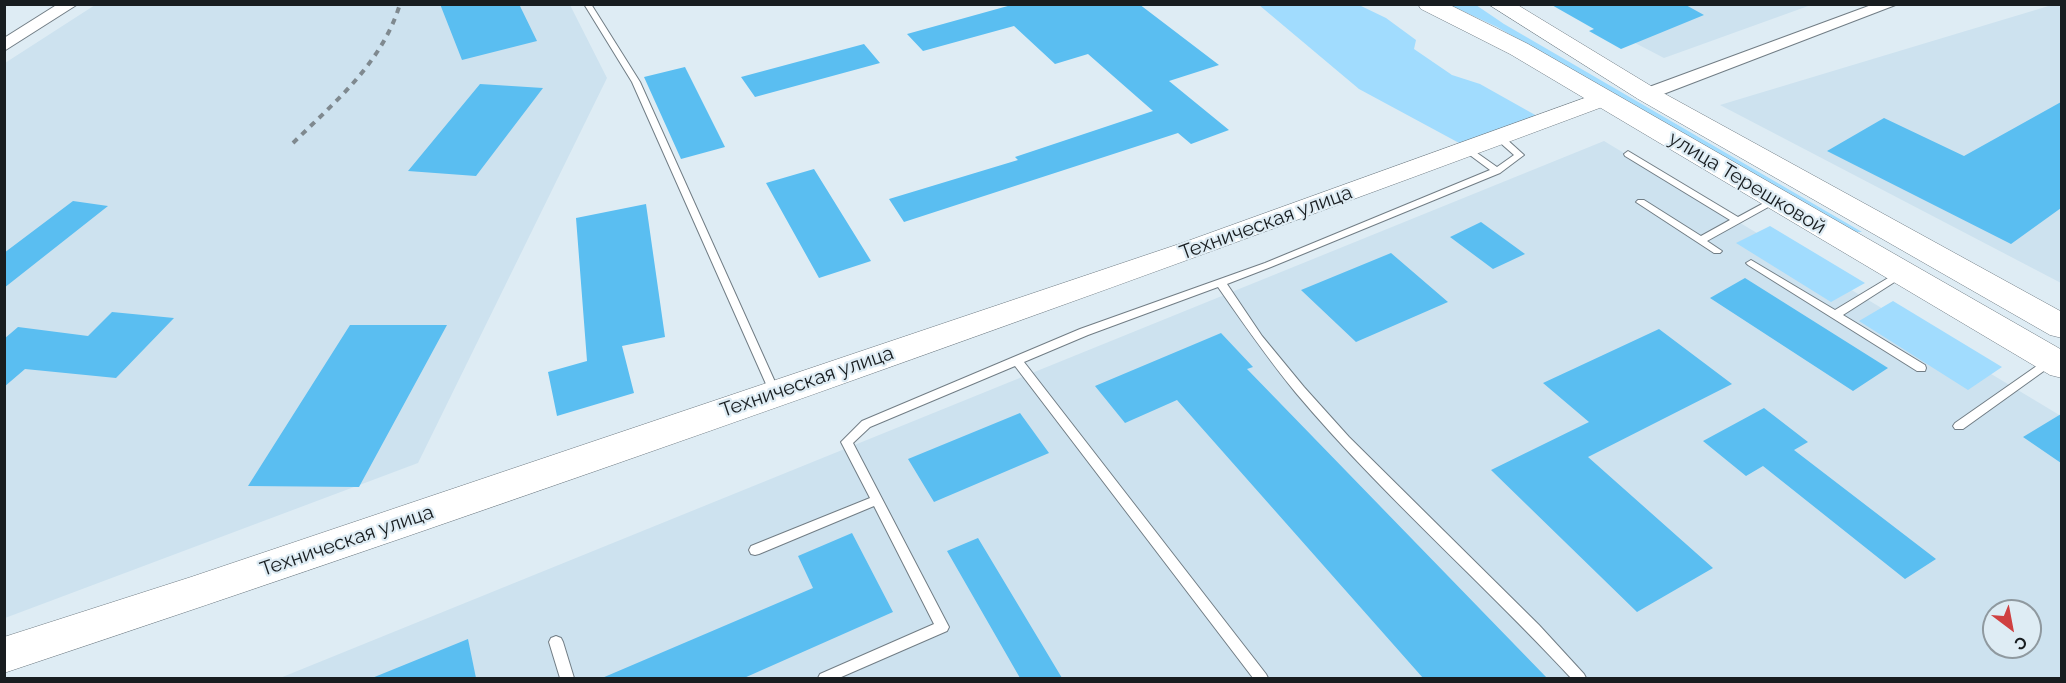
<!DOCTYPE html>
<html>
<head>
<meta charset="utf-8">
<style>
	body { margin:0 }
	#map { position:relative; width:2066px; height:683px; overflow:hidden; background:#deecf4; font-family:Raleway,sans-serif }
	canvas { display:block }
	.frame { position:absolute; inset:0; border:6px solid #181d20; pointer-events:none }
	.north { position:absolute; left:1982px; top:599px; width:60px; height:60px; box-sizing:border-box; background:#deecf4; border:2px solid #8f999f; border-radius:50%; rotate:148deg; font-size:16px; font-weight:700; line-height:24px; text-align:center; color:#181d20 }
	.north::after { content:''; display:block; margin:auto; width:21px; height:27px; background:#cf4041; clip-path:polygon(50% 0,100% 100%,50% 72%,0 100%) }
</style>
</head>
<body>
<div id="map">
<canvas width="2066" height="683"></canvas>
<div class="frame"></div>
<div class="north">С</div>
</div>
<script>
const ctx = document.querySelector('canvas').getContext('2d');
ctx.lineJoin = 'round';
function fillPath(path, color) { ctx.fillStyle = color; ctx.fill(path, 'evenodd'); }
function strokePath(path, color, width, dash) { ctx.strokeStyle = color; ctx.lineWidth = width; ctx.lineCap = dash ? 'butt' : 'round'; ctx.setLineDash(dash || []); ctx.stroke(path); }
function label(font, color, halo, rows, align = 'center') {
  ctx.font = font + ' Raleway,sans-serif'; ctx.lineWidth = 4.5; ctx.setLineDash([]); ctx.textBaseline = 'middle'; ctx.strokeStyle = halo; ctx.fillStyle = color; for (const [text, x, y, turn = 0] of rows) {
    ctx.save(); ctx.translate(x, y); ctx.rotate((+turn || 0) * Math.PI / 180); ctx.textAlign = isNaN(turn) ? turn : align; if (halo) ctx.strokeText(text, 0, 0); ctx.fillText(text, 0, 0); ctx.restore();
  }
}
const built = new Path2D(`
	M95,5h475l37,73 -189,385 -413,155v-555z
	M1562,5h249l-147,53z
	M2052,5h9v278l-341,-178z
	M1604,141l457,275v262h-1781zM1994,611h36v36h-36z`);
const green = new Path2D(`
	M1259,5h100l27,13 30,22 -2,9 38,26 28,9 57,32 -76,28 -102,-55z
	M1450,5h26l28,19 358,208h-9l-356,-205z
	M1770,226l95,57 -34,19 -95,-59z
	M1893,301l109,66 -34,23 -109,-69z`);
const building = new Path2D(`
	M440,4h79l18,37 -75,19z
	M1015,4h124l80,61 -50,16 60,49 -38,14 -13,-11 -274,89 -15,-23 129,-39 -3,-3 138,-46 -65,-57 -33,10 -41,-38 -91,25 -16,-17z
	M1550,4h134l20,11 -83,34 -32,-18 5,-2z
	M864,44l16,19 -125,34 -14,-20z
	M685,67l40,80 -44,12 -37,-82z
	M480,84l63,4 -67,88 -68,-5z
	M2061,102v106l-50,36 -184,-93 57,-33 80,38z
	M814,169l57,92 -52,17 -53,-95z
	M73,201l35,5 -104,82v-35z
	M646,204l19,133 -43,9 12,47 -77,23 -9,-44 39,-11 -11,-143z
	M1481,222l44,32 -32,15 -43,-32z
	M1391,253l57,49 -92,40 -55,-52z
	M1745,278l143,90 -35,23 -143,-93z
	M112,312l62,6 -58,60 -91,-9 -21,18v-48l14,-12 70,9z
	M350,325h97l-88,162 -111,-1z
	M1659,329l73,55 -144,73 125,111 -76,44 -146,-142 98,-48 -46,-39z
	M1221,333l32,34 -6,2 300,309h-124l-246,-278 -52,23 -30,-37z
	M1764,408l44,34 -14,8 142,109 -31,20 -142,-113 -17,10 -43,-35z
	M1020,413l29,40 -115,49 -26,-43z
	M2061,414v49l-38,-26z
	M852,533l41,79 -149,66h-142l211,-90 -15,-32z
	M978,538l84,140h-42l-73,-127z
	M468,639l8,39h-104z`);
const lane = new Path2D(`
	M584,4h7l49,78 140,311 -1,3h-8l-1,-3 -138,-311z
	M1500,135l3,1 21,19 -24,18 -229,94 -44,17 35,52 42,51 45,50 190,188 45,49 2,4h-15c-90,-97 -190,-184 -275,-285 -28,-34 -53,-70 -78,-106l-130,48 -64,27 242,312 2,4h-15l-238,-312 -145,61 -17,16 96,184 -2,4 -108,47h-21l2,-4 114,-50 -60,-118 -115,48 -4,1 -4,-1 -2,-4 2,-4 119,-48 -29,-56 21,-21 218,-92 185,-66 225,-93 -27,-20 4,-3 3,1 27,19 17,-12 -17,-15 -1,-2z
	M1628,151l110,66 35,-19 3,-1 5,3 -74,41 15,10 -2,2h-6l-78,-51 2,-2h6l57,36 29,-16 -105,-64 -1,-2z
	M1751,260l84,50 63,-38h6l2,2 -2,2 -61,39 82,50 1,3 -1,3h-8l-169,-106 -2,-2z
	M2051,356l5,4 -1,3 -92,66h-8l-2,-3 2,-3z
	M556,636l5,2 2,4 11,36h-14l-11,-36 2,-4z`);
const street = new Path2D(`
	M58,4h20l-74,47v-13z
	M1874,4h24l-245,94h-12l-3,-4 3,-4z`);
const secondary = new Path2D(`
	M1604,91l9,2 3,5 -3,5c-533,199 -1069,390 -1609,570v-36l187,-60 991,-334z`);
const primary = new Path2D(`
	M1418,4h30l80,40 534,306v28l-12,-3 -540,-321 -89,-45z
	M1488,4h28l140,85 406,223v26l-12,-3 -412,-236z`);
const rail = new Path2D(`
	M293,143c43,-42 89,-80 107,-139`);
const streetNames = [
	["улица Терешковой",1747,183,31],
	["Техническая улица",1266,223,-20],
	["Техническая улица",807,382,-19],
	["Техническая улица",347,541,-19]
];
fillPath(built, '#cde2ef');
fillPath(green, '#a1dcfe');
fillPath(building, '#5abef1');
strokePath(lane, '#717d85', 2);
strokePath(street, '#717d85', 2);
strokePath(secondary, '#717d85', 1);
strokePath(primary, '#717d85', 1);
fillPath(lane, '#fff');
fillPath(street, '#fff');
fillPath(secondary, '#fff');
fillPath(primary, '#fff');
strokePath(rail, '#7f898f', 4, [6, 6]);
label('20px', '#181d20', '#deecf4', streetNames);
</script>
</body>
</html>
